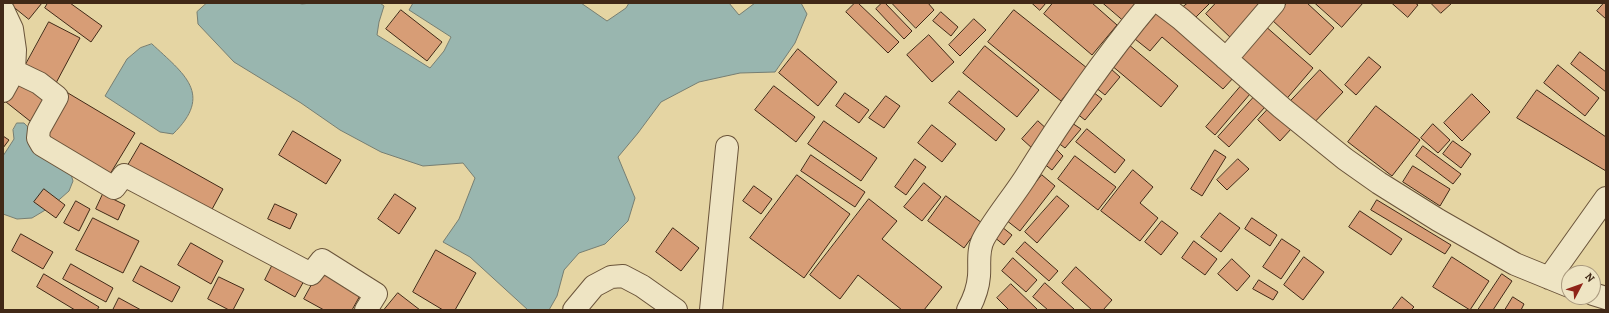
<!DOCTYPE html>
<html>
<head>
<meta charset="utf-8">
<style>
	body { margin:0 }
	#map { position:relative; width:1609px; height:313px; overflow:hidden; background:#e5d5a3; font-family:Alegreya,serif }
	canvas { display:block }
	.frame { position:absolute; inset:0; border:4px solid #412917; pointer-events:none }
	.north { position:absolute; left:1561px; top:265px; width:40px; height:40px; box-sizing:border-box; background:#eee4c3; border:1px solid #a9997e; border-radius:50%; rotate:49deg; font-size:11px; font-weight:700; line-height:16px; text-align:center; color:#412917 }
	.north::after { content:''; display:block; margin:auto; width:14px; height:18px; background:#8f2418; clip-path:polygon(50% 0,100% 100%,50% 72%,0 100%) }
</style>
</head>
<body>
<div id="map">
<canvas width="1609" height="313"></canvas>
<div class="frame"></div>
<div class="north">N</div>
</div>
<script>
const ctx = document.querySelector('canvas').getContext('2d');
ctx.lineJoin = 'round';
function fillPath(path, color) { ctx.fillStyle = color; ctx.fill(path, 'evenodd'); }
function strokePath(path, color, width, dash) { ctx.strokeStyle = color; ctx.lineWidth = width; ctx.lineCap = dash ? 'butt' : 'round'; ctx.setLineDash(dash || []); ctx.stroke(path); }
const water = new Path2D(`
	M207,3h91l4,1 9,-1h69l4,3 -5,16 -2,13 53,33 14,-17 7,-14 -42,-27 4,-7h168l26,18 19,-13 3,-5h100l10,12 16,-12h46l6,11 -12,29 -20,29 -35,1 -41,9 -38,20 -23,31 -20,24 17,41 -7,23 -23,23 -26,9 -15,17 -7,26 -8,14h-21l-58,-53 -27,-15 16,-23 16,-41 -12,-15 -40,3 -42,-14 -41,-22 -39,-27 -67,-41 -36,-38 -1,-12z
	M152,44c32,30 62,50 21,90l-13,-2 -55,-36 22,-37 13,-11z
	M17,123h7l46,48 3,10 -4,10 -17,15 -20,12 -15,1 -14,-5v-58l11,-17 -1,-9z`);
const building = new Path2D(`
	M9,3h33l-13,16z
	M48,3h22l32,23 -11,16 -46,-34z
	M855,3h3l41,39 -11,11 -42,-41z
	M882,3h3l27,28 -8,8 -28,-30z
	M892,3h36l6,7 -18,18z
	M1032,3h14l-6,7z
	M1053,3h39l25,22 -25,30 -48,-41z
	M1103,3h34l-14,17z
	M1188,3h22l-15,15 -12,-11z
	M1216,3h54l-36,38 -28,-27z
	M1287,3h20l27,25 -24,27 -38,-35z
	M1315,3h48l-21,24z
	M1392,3h23l3,2 -10,12z
	M1431,3h21l-11,10z
	M1604,3h2v16l-9,-8z
	M401,10l41,32 -15,19 -41,-32z
	M1014,10l73,58 -26,33 -73,-59z
	M1159,11l76,65 -12,13 -61,-52 -12,14 -15,-12z
	M941,12l17,15 -7,9 -18,-15z
	M974,19l12,11 -26,26 -11,-11z
	M49,22l31,16 -24,45 -31,-17z
	M1264,25l49,43 -30,35 -50,-44z
	M929,35l25,27 -22,20 -25,-27z
	M1128,44l50,42 -17,21 -50,-42z
	M985,46l54,44 -22,27 -54,-44z
	M798,49l39,33 -19,24 -39,-33z
	M1580,52l26,20v20l-35,-28z
	M1369,57l12,10 -25,28 -11,-10z
	M1558,65l41,33 -14,18 -41,-33z
	M1111,69l9,8 -15,18 -10,-8z
	M1320,70l23,22 -33,35 -23,-22z
	M23,80l29,22 -17,23 -29,-23z
	M774,86l41,31 -19,25 -41,-32z
	M1241,86l9,8 -35,41 -9,-8z
	M1537,90l69,47v34l-89,-53z
	M959,91l46,38 -9,12 -47,-38z
	M1093,92l9,7 -17,21 -9,-7z
	M68,93l67,40 -28,46 -67,-40z
	M845,93l24,17 -10,13 -23,-17z
	M1472,94l18,18 -28,29 -18,-18z
	M886,96l14,10 -16,22 -15,-10z
	M1254,97l11,10 -36,40 -11,-10z
	M1376,106l44,34 -28,36 -44,-34z
	M1270,107l22,21 -12,13 -22,-21z
	M824,121l53,37 -16,23 -53,-37z
	M1038,121l11,10 -16,18 -11,-10z
	M1072,123l9,6 -16,19 -8,-6z
	M1433,124l17,16 -12,13 -17,-15z
	M932,125l24,19 -14,18 -24,-19z
	M1087,129l38,31 -10,13 -39,-31z
	M293,131l48,29 -15,24 -47,-29z
	M3,136l6,4 -6,8z
	M1453,141l18,13 -10,14 -18,-14z
	M141,143l82,46 -13,24 -83,-46z
	M1423,146l38,28 -8,10 -37,-28z
	M1055,148l8,8 -11,14 -9,-7z
	M1215,150l11,7 -24,39 -11,-7z
	M811,155l54,37 -10,15 -54,-36z
	M1075,156l41,31 -18,23 -40,-31z
	M915,159l11,8 -20,28 -11,-8z
	M1238,159l11,10 -22,21 -10,-10z
	M1413,166l37,23 -10,17 -37,-24z
	M1133,170l20,17 -13,16 18,15 -18,23 -39,-30z
	M797,175l53,39 -46,64 -54,-40z
	M1042,175l13,11 -35,45 -14,-11z
	M924,183l17,14 -19,24 -18,-14z
	M754,186l18,13 -11,15 -18,-13z
	M44,189l21,16 -9,13 -22,-16z
	M103,194l22,11 -7,15 -22,-11z
	M395,194l21,14 -17,26 -21,-15z
	M946,196l36,27 -18,25 -36,-27z
	M1057,196l12,10 -32,37 -12,-11z
	M869,199l28,22 -15,18 60,48 -18,23h-22l-44,-35 -18,24 -30,-24z
	M1377,200l74,45 -6,9 -74,-44z
	M76,201l14,8 -11,22 -15,-8z
	M275,204l22,10 -7,15 -22,-10z
	M1360,211l42,28 -11,16 -42,-28z
	M1220,213l20,15 -19,24 -20,-15z
	M93,218l46,23 -16,32 -47,-23z
	M1252,218l25,17 -7,11 -25,-17z
	M1162,221l16,12 -17,22 -16,-13z
	M1002,227l10,8 -8,10 -10,-8z
	M673,228l26,20 -18,23 -25,-19z
	M21,234l32,18 -10,17 -31,-18z
	M1282,239l18,12 -19,28 -18,-12z
	M1194,241l23,18 -12,16 -23,-17z
	M1025,242l33,29 -9,10 -33,-29z
	M191,243l32,18 -12,23 -33,-19z
	M436,250l40,23 -21,37h-12l-30,-18z
	M1304,257l20,15 -21,28 -19,-15z
	M1452,257l37,24 -19,29 -37,-23z
	M1013,258l24,22 -11,12 -24,-21z
	M1232,259l18,17 -13,15 -19,-17z
	M274,262l31,17 -10,18 -30,-17z
	M71,264l42,24 -7,14 -43,-23z
	M141,266l39,21 -8,15 -39,-21z
	M1076,267l36,33 -9,10h-11l-30,-27z
	M320,270l42,22 -10,18h-28l-20,-11z
	M44,274l55,33 -2,3h-22l-38,-23z
	M1502,274l10,7 -19,29h-15z
	M219,277l25,12 -11,21h-4l-21,-11z
	M1259,280l19,12 -5,8 -20,-11z
	M1045,283l29,26v1h-26l-15,-13z
	M1011,284l27,26h-29l-12,-12z
	M398,293l22,17h-36z
	M1402,297l12,10 -3,3h-19z
	M1513,297l11,7 -3,6h-16z
	M119,298l22,12h-28z`);
const street = new Path2D(`
	M1160,3l21,16 101,89 63,51 34,24 59,37 77,44 54,22
	M3,10l9,19 3,21 -1,21 -11,20
	M1226,59l48,-56
	M14,71l25,12 18,14 -18,32 -1,9 4,7 72,43 10,-13 187,99 11,-14 54,34 -10,16
	M1549,278l57,-80
	M1593,294l13,4
	M574,310l20,-24 17,-9 12,-1 19,10 34,24
	M711,310l16,-163
	M968,310c6,-11 10,-21 11,-34 1,-13 -2,-26 5,-38 12,-21 28,-40 41,-60 38,-61 79,-120 125,-175`);
fillPath(water, '#99b6af');
strokePath(water, '#767e72', 1);
fillPath(building, '#d79d76');
strokePath(building, '#412917', 1);
strokePath(street, '#6a543a', 24);
strokePath(street, '#eee4c3', 22);
</script>
</body>
</html>
